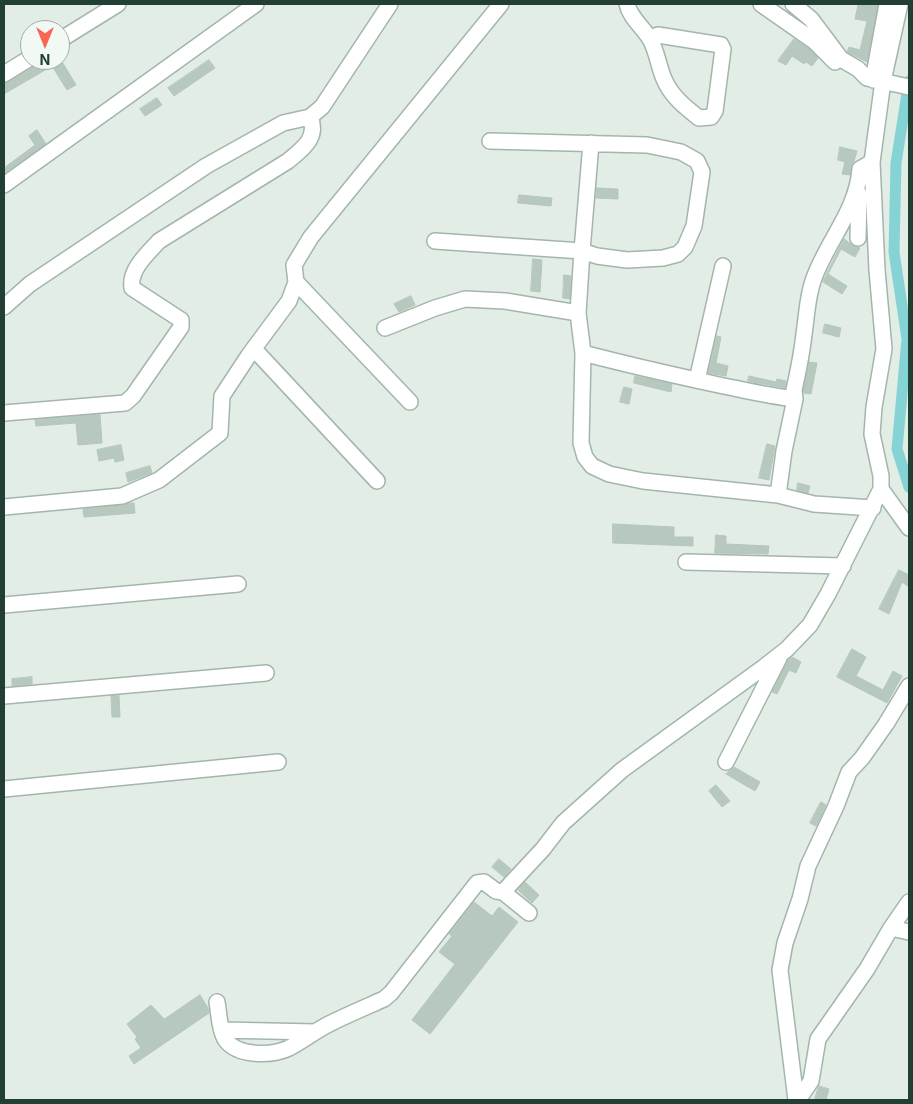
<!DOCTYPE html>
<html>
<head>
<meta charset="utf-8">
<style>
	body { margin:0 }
	#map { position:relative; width:913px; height:1104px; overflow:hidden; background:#e2ede6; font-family:Inter,sans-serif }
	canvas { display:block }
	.frame { position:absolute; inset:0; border:5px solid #213f33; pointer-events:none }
	.north { position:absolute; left:20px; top:20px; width:50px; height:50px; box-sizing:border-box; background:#f2f9f5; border:1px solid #9eafa7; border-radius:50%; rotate:180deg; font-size:14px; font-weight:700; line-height:20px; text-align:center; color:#213f33 }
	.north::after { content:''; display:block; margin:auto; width:18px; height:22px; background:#fa6653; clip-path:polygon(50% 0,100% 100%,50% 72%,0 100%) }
</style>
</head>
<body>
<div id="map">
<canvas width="913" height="1104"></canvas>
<div class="frame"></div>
<div class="north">N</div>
</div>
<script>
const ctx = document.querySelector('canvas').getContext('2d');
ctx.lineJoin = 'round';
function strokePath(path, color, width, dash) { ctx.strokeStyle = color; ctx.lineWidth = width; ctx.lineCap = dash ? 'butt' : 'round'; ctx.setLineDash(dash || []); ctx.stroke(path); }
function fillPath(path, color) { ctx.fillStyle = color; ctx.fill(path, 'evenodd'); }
const canal = new Path2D(`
	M909,81l-13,82 -2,89 13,87 -10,110 12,38`);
const building = new Path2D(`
	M863,4h15l-11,58 -20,-10 2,-5 11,3 7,-29 -12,-2 3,-14 4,1z
	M794,39l14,9 10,10 -6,8 -6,-4 -2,2 -12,-8 -6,9 -8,-4z
	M39,60h22l15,25 -9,5 -15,-24 -48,28v-11l5,-1 26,-16z
	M209,60l6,8 -41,28 -6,-8z
	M157,98l5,7 -17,11 -5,-7z
	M37,130l9,14 -42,29v-5l31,-23 -6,-9z
	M840,147l17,4 -7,24 -8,-1 3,-12 -7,-2z
	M597,188l21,1v10l-22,-1z
	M519,195l33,3 -1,8 -33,-3z
	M844,239l10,7 6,2 -5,9 -14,-8 -13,25 19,12 -5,8 -19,-12z
	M533,259l9,1 -2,32 -9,-1z
	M564,275l7,1 -1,23 -7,-1z
	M411,296l4,9 -16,7 -5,-8z
	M825,324l16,4 -2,9 -16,-4z
	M717,336l4,1 -5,26 12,3 -2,10 -18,-3z
	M809,362l8,1 -6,31 -7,-1 -1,-3z
	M635,376l37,8 -1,8 -37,-9z
	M749,376l27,6 1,-3 9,2 -1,7 -37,-7z
	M624,387l8,2 -3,15 -9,-2z
	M100,414l2,29 -24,2 -2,-22 -40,3 -1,-6z
	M767,444l8,2 -6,34 -10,-2z
	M121,445l3,15 -9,2 -1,-4 -15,3 -2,-11z
	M150,466l2,7 -24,9 -2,-9z
	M798,483l12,3 -2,7 -11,-3z
	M130,503h4l1,10 -51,4 -1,-8 40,-4z
	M613,524l61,3v10h19v9l-80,-3z
	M716,535l10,1v8l43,2 -1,8 -53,-1z
	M899,570l10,5v12l-7,-5 -13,32 -10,-5z
	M852,649l14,8 -10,19 27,14 10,-19 9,5 -15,27 -50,-26z
	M792,657l9,5 -5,11 -7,-3 -12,24 -5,-2 16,-32z
	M32,677v7l-20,2v-7z
	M119,695l1,22h-8l-1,-21z
	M734,767l26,15 -5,9 -29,-17z
	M716,785l14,16 -8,6 -13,-16z
	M821,802l5,3 -10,21 -6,-3z
	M499,859l12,10 -7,8 -12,-10z
	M525,882l14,13 -7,8 -14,-13z
	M474,902l18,14 7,-9 19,15 -88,112 -18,-14 43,-56 -16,-12 13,-16 -3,-2z
	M200,995l8,13 1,5 -75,51 -5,-8 12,-8 -6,-9 2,-2 -10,-13 24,-19 13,14z
	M819,1086l10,3 -3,11 -11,-1z`);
const minor = new Path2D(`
	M627,4c3,14 16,23 23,35 7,12 8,26 14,40 7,17 21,28 35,39l12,-1 4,-6 8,-62 -2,-4 -63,-10 -8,3
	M761,4l53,37 21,21
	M793,4l18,15 30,40 17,10 9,9 42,9
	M60,40l58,-36
	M4,74l26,-16
	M873,80l14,-76
	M4,185l252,-181
	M858,238l1,-44
	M435,241l147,10 15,5 30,4 36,-2 15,-4 7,-7 9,-21 8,-54 -5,-11 -16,-9 -34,-7 -157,-4
	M296,282l114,120
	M4,307l26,-23 176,-118 77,-43 27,-6 12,-10 68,-103
	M578,313l4,-62 9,-108
	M385,328l50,-20 30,-9 40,2 73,12 5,40c45,12 90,22 136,32 25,5 50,11 76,14l-11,52 -6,44 36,9 59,4
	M254,349l123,132
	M583,353l-2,90 4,14 7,9 17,8 34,7 135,14
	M697,380l26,-114
	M795,399l-1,-9c4,-18 8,-37 10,-56 3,-19 3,-38 10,-56 14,-38 43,-68 46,-109l12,-7
	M4,413l121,-10 8,-7 48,-69v-7l-49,-32c-3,-18 15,-34 27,-47l129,-80c14,-12 31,-23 22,-44
	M881,489l28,39
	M4,507l118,-11 37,-16 61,-47 2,-37 27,-41 40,-54 7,-19 -2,-17 17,-28 190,-233
	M686,562l157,4
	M4,605l234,-21
	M4,696l262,-23
	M726,762l53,-104
	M4,789l274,-27
	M503,892l26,21
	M891,928l18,4
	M217,1002c2,11 2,27 8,37 12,18 47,17 64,9 14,-7 26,-17 40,-24 18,-9 37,-17 55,-25l7,-6 86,-110 7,-1 12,9 7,1 40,-43 20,-26 59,-53 142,-103 23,-18 23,-24 18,-31 53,-105v-13l-9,-42 2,-27 10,-58 -7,-79 -5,-108 11,-81 17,-77
	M222,1030l93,2
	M796,1100l-16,-130 5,-27 15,-44 8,-33 28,-60 13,-34 13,-14 24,-34 23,-38
	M798,1100l13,-19 7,-42 49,-70 24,-41 18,-26`);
strokePath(canal, '#86d3d5', 11);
fillPath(building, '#b7c8bf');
strokePath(building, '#b4c7bc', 1);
strokePath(minor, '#a4b5ad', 18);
strokePath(minor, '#fff', 15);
</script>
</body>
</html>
